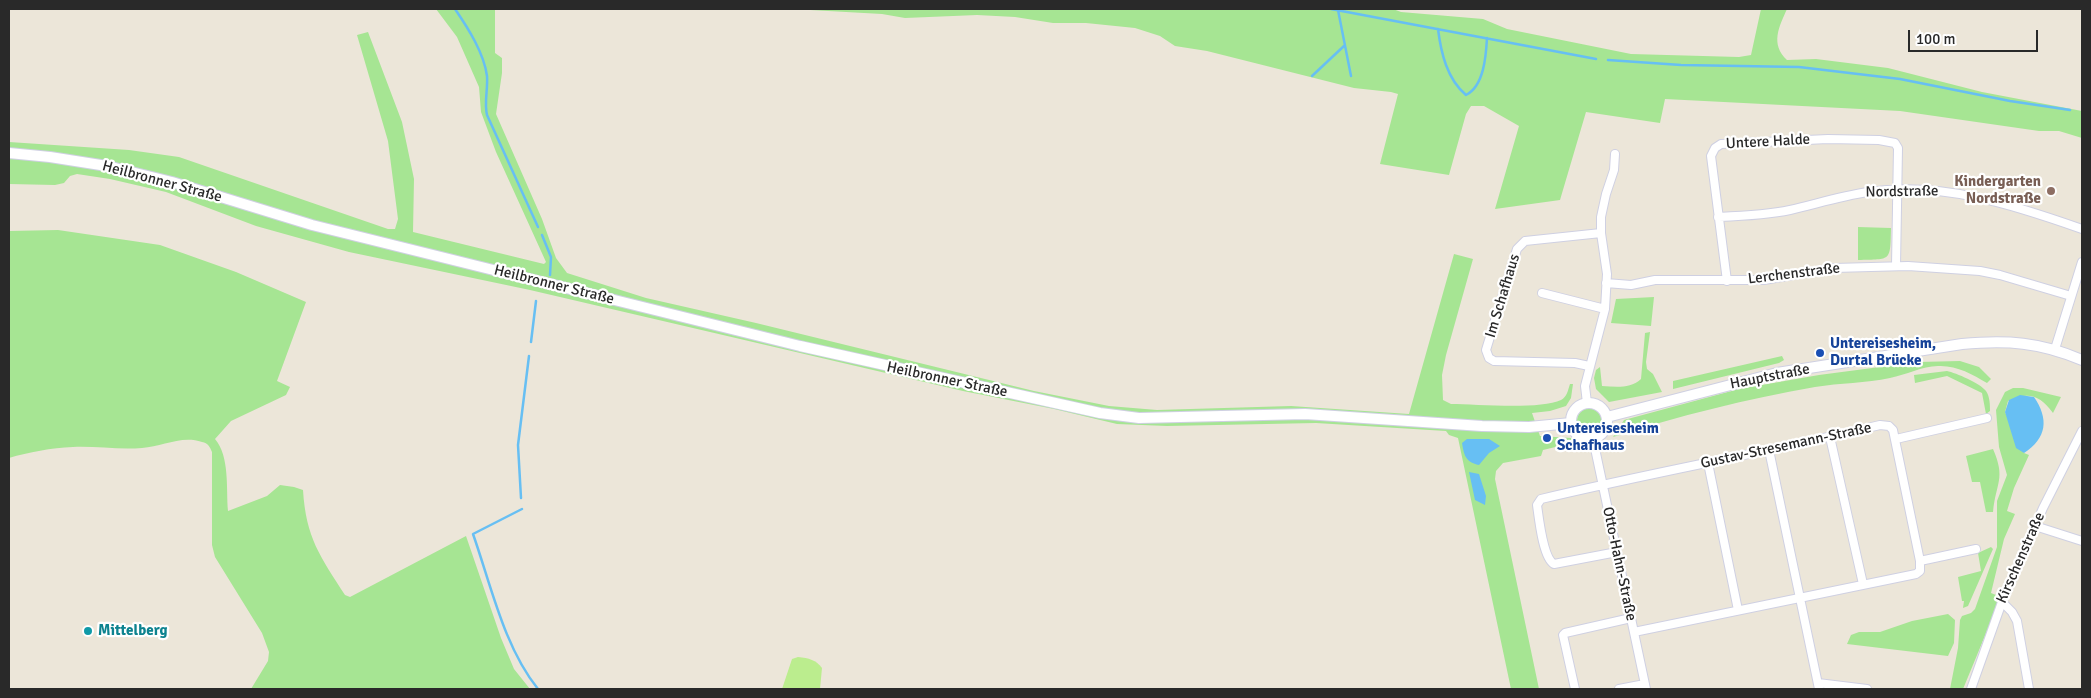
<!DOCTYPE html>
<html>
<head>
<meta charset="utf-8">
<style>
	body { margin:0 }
	#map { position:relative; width:2091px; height:698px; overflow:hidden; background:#ece6d9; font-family:Signika,sans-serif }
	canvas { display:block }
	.frame { position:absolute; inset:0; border:10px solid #292929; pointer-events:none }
	.scale { position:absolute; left:1908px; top:30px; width:130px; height:22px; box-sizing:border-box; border:2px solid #292929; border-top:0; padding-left:6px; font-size:15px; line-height:18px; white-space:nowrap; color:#292929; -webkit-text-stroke:4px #fff; paint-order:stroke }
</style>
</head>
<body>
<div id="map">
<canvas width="2091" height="698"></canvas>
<div class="frame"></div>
<div class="scale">100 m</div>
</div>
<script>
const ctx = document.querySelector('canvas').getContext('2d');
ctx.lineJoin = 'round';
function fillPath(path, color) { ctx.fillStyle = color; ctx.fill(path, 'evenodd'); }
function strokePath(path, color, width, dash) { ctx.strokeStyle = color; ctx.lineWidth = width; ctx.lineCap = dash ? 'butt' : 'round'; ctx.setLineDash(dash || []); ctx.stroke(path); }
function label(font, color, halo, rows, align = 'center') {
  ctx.font = font + ' Signika,sans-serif'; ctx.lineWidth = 4.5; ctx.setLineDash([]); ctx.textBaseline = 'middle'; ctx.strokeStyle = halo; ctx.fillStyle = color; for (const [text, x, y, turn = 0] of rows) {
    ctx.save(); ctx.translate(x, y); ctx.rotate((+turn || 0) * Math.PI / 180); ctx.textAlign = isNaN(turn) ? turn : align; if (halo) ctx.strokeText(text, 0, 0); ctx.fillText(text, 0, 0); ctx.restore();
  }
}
const green = new Path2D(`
	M436,9h59v44l7,5v15l-6,41 46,105 14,39 11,15 79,25 110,25 278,68 75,15 48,4 134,-4 118,8 45,-160 19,5 -27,96 -4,20 1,25 8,4c24,0 89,6 110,-4 6,-3 7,-10 9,-16h3l-2,14 -5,8 -16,5 -18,2 8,23 31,2 10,4 1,7c-12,-7 -26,-2 -39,1l-2,6 -38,7 -7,8 -1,8 44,210h-28l-53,-251 -9,-3 -3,-4 -130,-8 -149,3 -50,-2 -63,-15 -91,-18 -433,-101 -181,-38 -93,-26 -90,-34 -56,-13 -33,-5 -7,2 -6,7 -9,2 -46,-1v-42l120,8 50,7 209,72h7l3,-10 -10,-78 -31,-106 11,-3 34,90 12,57 -1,53 131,32 2,-2 -50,-110 -15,-40 -2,-25 -22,-50z
	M792,9h601l8,3 82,7 24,10 124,25 108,3 12,-2 10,-46h26c-8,18 -17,35 0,51l29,-1 72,9 94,24 100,19v27l-23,-7h-20l-139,-20 -235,-12 -5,24 -74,-11 -26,88 -65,9 24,-83 -35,-20h-13l-5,8 -17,61 -69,-11 18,-70 -7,-2 -37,-4 -147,-37 -32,-5 -15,-10 -25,-8 -49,-5h-33l-38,-6 -38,-2 -72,3 -23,-4z
	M1858,227l33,1c-1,34 1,31 -33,32z
	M58,230l102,15 76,27 70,30 -29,79 13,6 -4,8 -55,26 -16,18c15,18 11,49 13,72l39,-15 13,-11 14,2 9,3c3,48 17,66 42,105l5,2 116,-61 35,102 13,31 16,20h-279l17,-28 1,-9 -7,-19 -47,-76 -3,-12v-93c-2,-5 -4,-9 -10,-10 -21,-7 -40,5 -60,6 -23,2 -46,-2 -69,-1 -22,1 -44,5 -64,11v-227z
	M1654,297l-3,29 -40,-3 5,-24z
	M1650,332l-4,30 1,7 6,5 9,18 -53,10 -13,-13 -2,-11 2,-8 4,-3 2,19c14,1 28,3 39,-7l4,-46z
	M1782,356l2,4 -5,3 -106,26v-8z
	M1960,361l19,6 12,12 -4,4c-15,-9 -31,-18 -49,-17 -16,0 -32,9 -48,12 -24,5 -50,5 -75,9 -69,12 -136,29 -202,50l11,-17 115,-31 80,-14 99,-13z
	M1947,371c9,2 33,12 39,20 4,6 4,14 4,20l-4,3 -4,-21 -35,-17 -32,7 -1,-8z
	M2013,388h10l38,9 -8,16c-13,-18 -25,-22 -45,-12l-3,11 19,41 5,2 -15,33 -7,23 8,3 -11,25 -13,54 10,4 -38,92h-13l8,-41 2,-28 2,-4 9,-3 4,-4 22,-62v-46l10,-26 -8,-28 -3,-37 9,-18z
	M1577 421a13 13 0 1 1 26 0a13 13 0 1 1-26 0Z
	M1993,449c13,30 3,33 0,63h-7l-6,-30h-8l-6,-26z
	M1991,547l2,2 -25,57 -5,2 1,-7h-2l-4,-24 23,-6 -3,-18z
	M1948,614l7,6 -1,23 -6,13 -101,-12 4,-9 8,-3h21l32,-11z`);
const pitch = new Path2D(`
	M798,657c11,1 18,3 24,11l-2,21h-38l10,-30z`);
const water = new Path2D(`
	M2020,395l14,2c15,22 13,41 -10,56l-8,-5 -11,-36 4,-12z
	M1467,439h22l11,7 -11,7 -10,12c-13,-3 -15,-9 -17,-22z
	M1469,472l10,2 7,22 -1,9 -10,-5z`);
const stream = new Path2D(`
	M455,9c13,19 29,44 32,67 1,14 -3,26 0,39l51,112
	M1331,9l265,50
	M1338,10l13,66
	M1438,29c3,24 9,50 28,66 18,-9 20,-39 21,-57
	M1608,60l73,5 118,2 101,12 110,22 60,9
	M1312,76l32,-30
	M542,235l9,22 -1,18
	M531,342l5,-41
	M521,498l-3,-53 11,-89
	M522,509l-49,25c18,51 31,113 65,155`);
const minor = new Path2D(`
	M1718,217c24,-1 49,-2 72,-7 26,-6 51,-14 78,-18 73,-11 146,13 214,37
	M1727,281l-16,-125 4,-8 6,-4 107,-5 51,1 16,3 3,5 -2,118
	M1606,283l25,2 24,-5h109l70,-12 74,-2 72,5 20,4 71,21
	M1542,293l63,16
	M2055,349l27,-87
	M1589,366l-14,-3 -81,-2 -5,-3 -3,-8 31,-101 8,-8 76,-8
	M1587,403l-2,-17 20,-77 2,-35 -6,-41v-16l5,-23 8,-24 1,-16
	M1830,437l33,147
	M1593,439l53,250
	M1896,439l91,-21
	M1769,450l50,239
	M1708,463l30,147
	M2035,526l47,15
	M1617,552l-63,12c-11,-6 -15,-45 -17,-59l4,-6c113,-27 227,-47 339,-74l9,1 4,4 27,131v10l-4,3 -282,58
	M1920,561l56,-12
	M2002,602l10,10 5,9 12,68
	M1818,683l49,6
	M1575,689l-12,-54 2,-2 66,-15
	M1619,689l26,-5
	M1971,689l31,-87 41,-94 39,-77`);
const secondary = new Path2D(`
	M9,153l41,4 57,9 65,16 140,43 488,121 300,67 39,5 166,-4 177,12 47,1 42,-4
	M1571 421a18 18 0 1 1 36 0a18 18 0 1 1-36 0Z
	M1607,417l170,-44 185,-29c45,-4 78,-2 120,16`);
const markers = [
	[2051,191,5,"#8d6e63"],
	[1820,353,5,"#1a4fb4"],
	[1547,438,5,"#1a4fb4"],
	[88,631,5,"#0f9aa8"]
];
const streetNames = [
	["Untere Halde",1768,142,-3],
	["Heilbronner Straße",162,182,15],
	["Nordstraße",1902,192,-1],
	["Lerchenstraße",1794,274,-7],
	["Heilbronner Straße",554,285,14],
	["Im Schafhaus",1503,296,-73],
	["Hauptstraße",1770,377,-11],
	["Heilbronner Straße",947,380,12],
	["Gustav-Stresemann-Straße",1786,446,-12],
	["Kirschenstraße",2021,558,-66],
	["Otto-Hahn-Straße",1619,564,78]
];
const educationNames = [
	["Kindergarten",2041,182],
	["Nordstraße",2041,199]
];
const transitNames = [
	["Untereisesheim,",1830,344],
	["Durtal Brücke",1830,361],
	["Untereisesheim",1557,429],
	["Schafhaus",1557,446]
];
const cultureNames = [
	["Mittelberg",98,631]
];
fillPath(green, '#a6e593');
fillPath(pitch, '#bbed8e');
fillPath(water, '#67bff3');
strokePath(stream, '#67bff3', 2.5);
strokePath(minor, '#cfd0e2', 10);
strokePath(secondary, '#cfd0e2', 12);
strokePath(minor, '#fff', 8);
strokePath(secondary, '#fff', 10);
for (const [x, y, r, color] of markers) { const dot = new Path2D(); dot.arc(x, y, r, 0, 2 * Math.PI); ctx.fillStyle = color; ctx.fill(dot); strokePath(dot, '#fff', 2); }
label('15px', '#292929', '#fff', streetNames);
label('bold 15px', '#785e54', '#fff', educationNames, 'right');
label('bold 15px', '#164399', '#fff', transitNames, 'left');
label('bold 15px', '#0d838f', '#fff', cultureNames, 'left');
</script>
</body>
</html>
